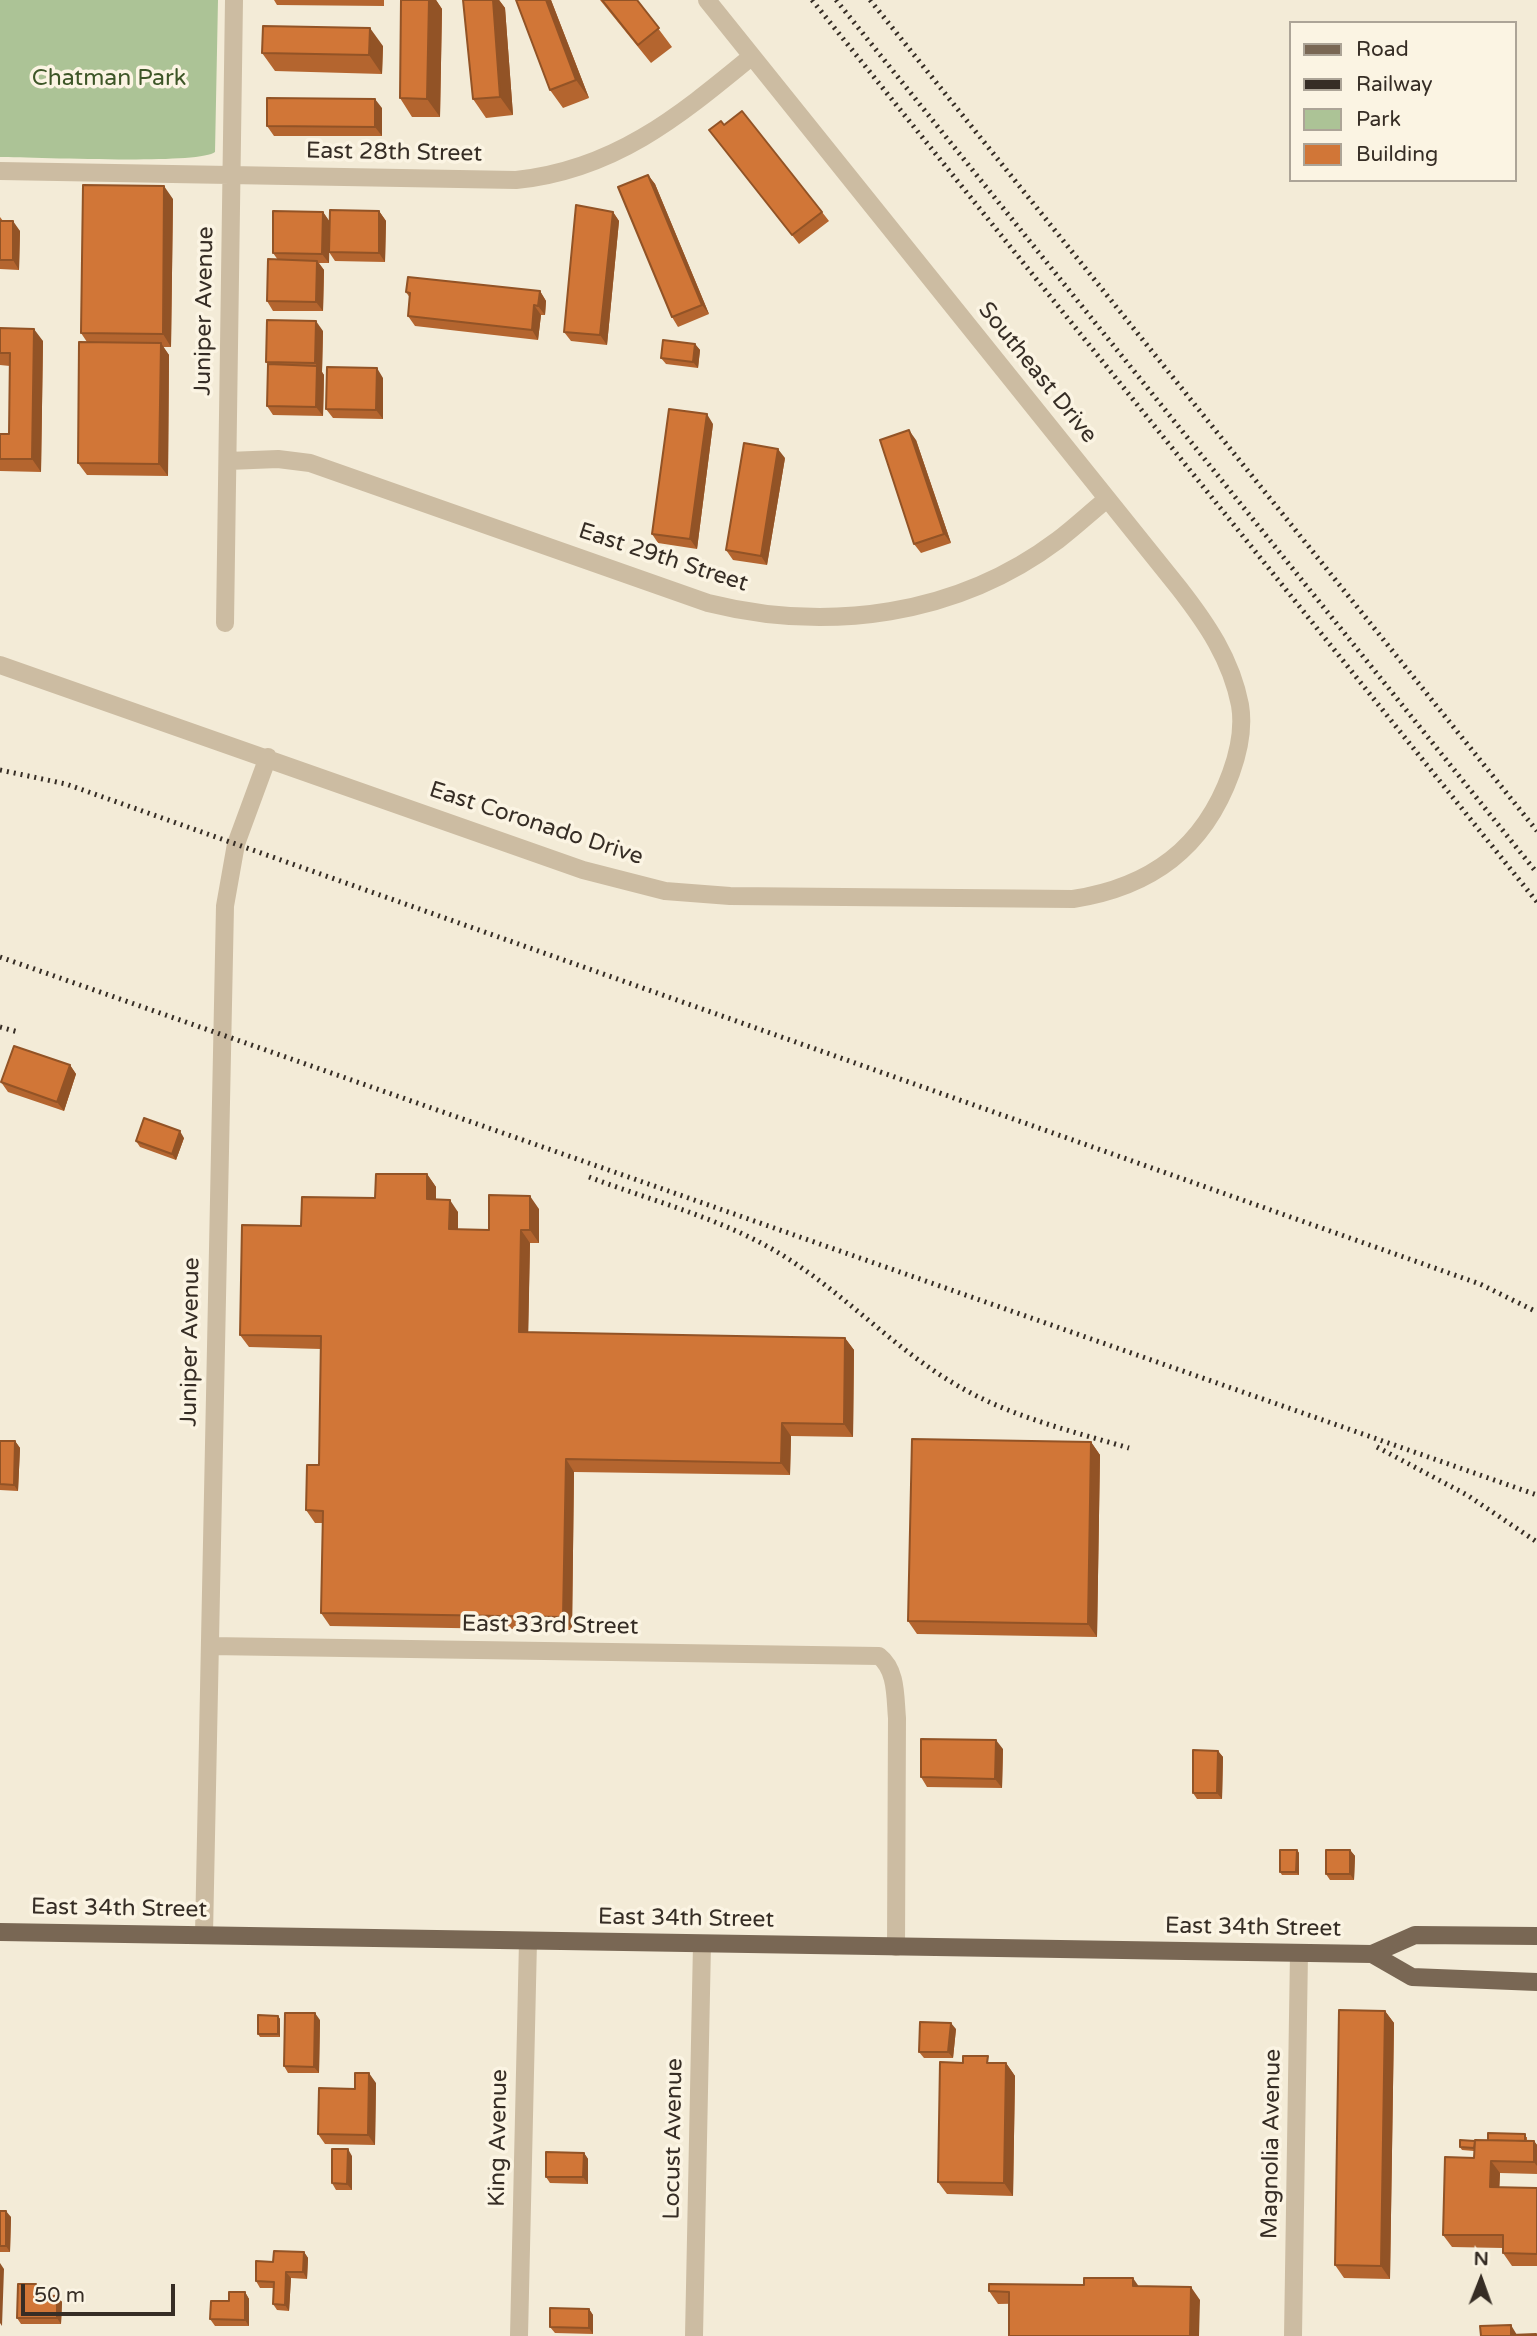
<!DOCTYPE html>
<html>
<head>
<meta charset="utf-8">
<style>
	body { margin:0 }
	#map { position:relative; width:1537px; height:2336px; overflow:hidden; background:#f3ebd7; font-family:"Varela Round",sans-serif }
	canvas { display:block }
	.legend { position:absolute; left:1289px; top:21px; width:228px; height:161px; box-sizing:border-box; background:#fbf4e3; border:2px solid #aca497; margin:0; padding:9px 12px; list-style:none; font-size:21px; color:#362d25 }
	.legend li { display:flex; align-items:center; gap:14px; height:35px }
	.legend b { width:35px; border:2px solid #aca497 }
	.north { position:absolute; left:1446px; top:2245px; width:70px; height:70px; -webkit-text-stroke:5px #fbf4e3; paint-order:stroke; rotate:1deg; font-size:19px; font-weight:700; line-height:28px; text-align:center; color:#362d25 }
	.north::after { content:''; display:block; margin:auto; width:24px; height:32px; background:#362d25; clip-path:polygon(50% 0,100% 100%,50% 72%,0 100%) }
	.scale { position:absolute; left:21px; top:2284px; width:154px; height:32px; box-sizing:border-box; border:4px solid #362d25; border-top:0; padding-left:9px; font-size:21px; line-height:24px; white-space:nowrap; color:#362d25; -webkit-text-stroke:5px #fbf4e3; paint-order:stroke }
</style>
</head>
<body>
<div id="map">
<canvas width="1537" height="2336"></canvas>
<ul class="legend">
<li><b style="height:9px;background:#796754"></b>Road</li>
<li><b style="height:9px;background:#362d25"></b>Railway</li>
<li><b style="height:19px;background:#acc396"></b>Park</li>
<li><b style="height:19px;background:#d17637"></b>Building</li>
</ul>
<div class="north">N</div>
<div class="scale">50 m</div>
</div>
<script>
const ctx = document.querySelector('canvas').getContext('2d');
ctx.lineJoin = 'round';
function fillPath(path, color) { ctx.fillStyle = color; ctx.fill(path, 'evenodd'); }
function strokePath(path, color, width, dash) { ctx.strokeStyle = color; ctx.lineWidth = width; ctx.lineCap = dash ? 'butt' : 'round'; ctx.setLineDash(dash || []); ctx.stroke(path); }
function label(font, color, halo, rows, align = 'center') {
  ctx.font = font + ' "Varela Round",sans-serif'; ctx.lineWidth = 7; ctx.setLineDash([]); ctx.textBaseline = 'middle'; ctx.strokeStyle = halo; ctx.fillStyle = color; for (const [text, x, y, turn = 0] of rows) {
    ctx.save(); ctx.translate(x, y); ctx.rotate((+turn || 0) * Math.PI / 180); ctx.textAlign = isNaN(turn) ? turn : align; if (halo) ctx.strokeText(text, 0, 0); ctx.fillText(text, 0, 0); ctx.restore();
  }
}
const green = new Path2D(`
	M0,0h218l-3,152c-15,13 -184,5 -215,5z`);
const minor = new Path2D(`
	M0,171l516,9c98,-10 162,-63 235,-123
	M228,461l50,-2 32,4 398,140c120,30 249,13 350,-63 17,-13 33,-28 49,-41
	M225,623l9,-623
	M0,665l583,205 82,21 65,5 343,3c78,-12 131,-51 158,-126 8,-22 13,-44 9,-68 -9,-46 -33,-81 -61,-117l-472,-588
	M210,1646l669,10c18,14 16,41 18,62l-1,229
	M204,1934l21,-1028 11,-62 32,-87
	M519,2336l9,-395
	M694,2336l8,-392
	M1293,2336l6,-383`);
const major = new Path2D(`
	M0,1932l1372,22 43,-19 122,1
	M1372,1954l40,23 125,5`);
const rail = new Path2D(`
	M812,0l725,902
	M836,0l701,873
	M870,0l667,831
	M0,770l66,14 1414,500 57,28
	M0,957l1537,538
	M0,1027l18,5
	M589,1177c66,25 142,44 201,83 59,38 108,92 170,127 52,30 111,44 169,61
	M1377,1447l90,48 70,47`);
const wall = new Path2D(`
	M274,0h110v6l-107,-1z
	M401,0h35l6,9 -2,108h-28l-12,-19z
	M463,0h36l6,8 8,107 -27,3 -13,-19z
	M551,0l38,98 -26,10 -13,-18z
	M600,0h37l35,47 -21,16z
	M383,46l-1,28 -107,-3 -13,-18z
	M382,108v28h-108l-7,-10z
	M724,125l98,87 7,9 -30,23 -90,-114z
	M648,175l7,9 54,130 -31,13 -6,-10z
	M173,199l-2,148h-8l6,8 -1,121 -81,-1 -9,-12 9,-121 -6,-9z
	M379,211l7,10 -1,41 -50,-1 -6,-9v11h-10l5,7 -1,41h-50l-6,-10 11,-41 -5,-7 50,-41 6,9z
	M613,212l6,9 -12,124 -36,-4 -7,-9z
	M0,217l3,4 17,10 -1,39 -19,-1z
	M540,291l6,10 -1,14h-4l-3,25 -123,-14 -7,-10 2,-18 -4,-6z
	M0,328l43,13 -2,131 -41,-1v-37h9l1,-68 -10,-1z
	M323,331l-1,41 2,3 -1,41 -50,-1 -6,-9 1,-41 -2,-3z
	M695,344l5,6 -2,18 -32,-4 -5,-6z
	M383,378v41l-50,-1 -7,-9z
	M713,424l-16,125 -39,-6 -6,-9z
	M916,440l35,103 -30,10 -7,-9z
	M785,458l-18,107 -34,-5 -7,-10z
	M70,1065l6,9 -12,37 -56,-19 -7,-10z
	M184,1138l-8,22 -36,-13 -4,-6z
	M427,1174l9,13v12l22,13v17l31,1 50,-21v34h-9l-2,89 317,6 9,12 -1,87 -62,-1 -1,39 -216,-3 -2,158 -242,-4 -9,-13 2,-90h-8l-9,-13 13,-45 2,-116 -72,-2 -9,-12 61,-109 74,-28z
	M0,1441h15l5,7 -2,43 -18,-1z
	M1091,1442l9,13 -3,182 -180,-3 -9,-13z
	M1003,1749l-1,39 -75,-1 -6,-10z
	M1218,1751l5,6 -1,42h-25l-4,-6z
	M1297,1850l2,3v22h-17l-2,-3z
	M1350,1850l5,6 -1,24h-24l-4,-6z
	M1385,2011l9,12 -4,256 -46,-1 -9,-13z
	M278,2016l2,3v18h-20l-2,-3z
	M320,2020l-1,53h-31l-4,-7z
	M956,2029l-3,29h-29l-5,-6z
	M992,2063h14l9,13 -2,120 -66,-2 -9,-12z
	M376,2083l-1,62 -50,-1 -7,-10 37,-45z
	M1527,2137v4h7l3,4v29l-37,-1 -1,14 38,1v78h-25l-9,-13v-5l-51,-1 -9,-12 31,-77v-7l-12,-1 -2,-3 15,-6z
	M584,2153l4,6v25l-38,-1 -4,-6z
	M352,2156v34h-16l-4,-7z
	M0,2211l11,6 -1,35h-10z
	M304,2252l4,6 -1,21 -16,-1 -2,33 -12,-1 -4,-6v-16h-13l-4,-7 17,-19z
	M36,2284l8,12h13l5,6 -1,22h-40l-4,-6z
	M1139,2286l61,14 -202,4 -9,-13z
	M245,2292l4,7v27h-34l-5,-7 19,-18z
	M589,2309l4,6v19l-38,-1 -5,-6z`);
const shadedWall = new Path2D(`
	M429,0h7l6,9 -2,108 -13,-18z
	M493,0h6l6,8 8,107 -13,-18z
	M546,0h5l38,98 -13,-18z
	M370,28l13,18 -1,28 -13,-19z
	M375,99l7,9v28l-7,-9z
	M648,175l7,9 54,130 -7,-9z
	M164,186l9,13 -2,148 -8,-13z
	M379,211l7,10 -1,41 -6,-9z
	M323,212l7,10 -1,41 -7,-9z
	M613,212l6,9 -12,124 -7,-10z
	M13,221l7,10 -1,39 -6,-10z
	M317,261l7,9 -1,41 -7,-9z
	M540,291l6,10 -1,14 -7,-9z
	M534,305l7,10 -3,25 -6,-10z
	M316,321l7,10 -1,41 2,3 -1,41 -7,-9 1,-41 -2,-3z
	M34,329l9,12 -2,131 -9,-13z
	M161,343l8,12 -1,121 -9,-12z
	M695,344l5,6 -2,18 -5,-6z
	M377,368l6,10v41l-7,-9z
	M707,414l6,10 -16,125 -7,-10z
	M909,430l7,10 35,103 -7,-9z
	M778,449l7,9 -18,107 -6,-9z
	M70,1065l6,9 -12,37 -7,-9z
	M180,1131l4,7 -8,22 -4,-6z
	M427,1174l9,13v25l-9,-13z
	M530,1196l9,13v34l-9,-13z
	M450,1200l8,12v29l-9,-12z
	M521,1230l9,13 -2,102 -9,-13z
	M845,1338l9,12 -1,87 -9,-13z
	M782,1423l9,13 -1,39 -9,-12z
	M15,1441l5,7 -2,43 -4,-6z
	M1091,1442l9,13 -3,182 -9,-13z
	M566,1459l8,13 -2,158 -9,-13z
	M996,1740l7,9 -1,39 -7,-9z
	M1218,1751l5,6 -1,42 -5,-6z
	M1297,1850l2,3v22l-3,-3z
	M1350,1850l5,6 -1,24 -4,-6z
	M1385,2011l9,12 -4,256 -9,-13z
	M315,2013l5,7 -1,53 -5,-6z
	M278,2016l2,3v18l-2,-3z
	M951,2023l5,6 -3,29 -5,-6z
	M1006,2063l9,13 -2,120 -9,-13z
	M369,2073l7,10 -1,62 -7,-10z
	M1534,2141l3,4v21l-3,-4z
	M348,2149l4,7v34l-5,-6z
	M584,2153l4,6v25l-5,-7z
	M1491,2161l9,12 -1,27 -9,-13z
	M6,2211l5,6 -1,35 -4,-6z
	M304,2252l4,6 -1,21 -4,-7z
	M0,2263l4,6 -2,57 -2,-3z
	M286,2272l5,6 -2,33 -4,-6z
	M1133,2278l9,13 -9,-5z
	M1191,2287l9,13 -1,36h-9z
	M245,2292l4,7v27l-4,-6z
	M57,2296l5,6 -1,22 -4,-6z
	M589,2309l4,6v19l-4,-6z
	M1511,2325l6,10 -6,1z`);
const building = new Path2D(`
	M401,0h28l-2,99 -27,-1z
	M463,0h30l7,97 -27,2z
	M516,0h30l30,80 -26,10z
	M602,0h35l22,28 -21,17z
	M263,26l107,2 -1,27 -107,-2z
	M267,98l108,1v28l-108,-1z
	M742,111l80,101 -30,23 -83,-105 12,-9 3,4z
	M648,175l54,130 -30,12 -54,-130z
	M83,185l81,1 -1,148 -82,-1z
	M576,205l37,7 -13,123 -36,-3z
	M330,210l49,1v42l-50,-1z
	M273,211l50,1 -1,42 -49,-1z
	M0,221h13v39h-13z
	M268,259l49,2 -1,41 -49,-1z
	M408,277l132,14 -2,15 -4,-1 -2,25 -124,-14 2,-23 -4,-1z
	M267,320l49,1 -1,42 -49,-1z
	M0,328l34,1 -2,130h-32v-25h9l1,-81h-10z
	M663,340l32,4 -2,18 -32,-4z
	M79,342l82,1 -2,121 -81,-1z
	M268,364l49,2 -1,41 -49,-1z
	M327,367l50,1 -1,42 -50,-1z
	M669,409l38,5 -17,125 -38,-5z
	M909,430l35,104 -30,10 -34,-104z
	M744,443l34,6 -17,107 -35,-6z
	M14,1046l56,19 -13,37 -56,-20z
	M144,1118l36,13 -8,23 -36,-13z
	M376,1174h51v25l23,1 -1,29 40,1v-35l41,1v34h-9l-2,102 326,6 -1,86 -62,-1 -1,40 -215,-4 -3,158 -242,-4 2,-102 -17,-1 1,-45h12l2,-129 -81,-1 2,-110 59,1 1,-29 73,1z
	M912,1439l179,3 -3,182 -180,-3z
	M0,1441h15l-1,44 -14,-1z
	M921,1739l75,1 -1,39 -74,-2z
	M1193,1750l25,1 -1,42h-24z
	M1280,1850h17l-1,22h-16z
	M1326,1850h24v24h-24z
	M1339,2010l46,1 -4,255 -46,-1z
	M285,2013h30l-1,54 -30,-1z
	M258,2015l20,1v18h-20z
	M920,2022l31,1 -3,29h-29z
	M963,2056h25l-1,7h19l-2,120 -66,-1 2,-120 23,1z
	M355,2073h14l-1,62 -50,-1 1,-46 36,1z
	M1488,2133l37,1v7l-37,-1z
	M1460,2140l15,1 -1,7 -14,-1z
	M1475,2140l59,1v21l-43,-1 -1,26 47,1v66l-34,-1v-18h-60l2,-78 29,1z
	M332,2149h16l-1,35 -15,-1z
	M546,2152l38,1 -1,24h-37z
	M0,2211h6v35h-6z
	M274,2251l30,1 -1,20h-17l-1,33 -12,-1 1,-22 -18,-1v-20l17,1z
	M1084,2278h49v8l58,1 -1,49h-181v-44l-20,-1v-7l95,1z
	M18,2284h18v6h4v5l17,1v22h-40z
	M229,2292h16v28l-35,-1 1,-18h18z
	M550,2308l39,1v19l-39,-1z
	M1511,2325v10l25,-1v2h-55l-1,-10z`);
const parkNames = [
	["Chatman Park",109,79]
];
const streetNames = [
	["East 28th Street",394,153,1],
	["Juniper Avenue",205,311,-89],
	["Southeast Drive",1037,373,51],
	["East 29th Street",663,558,18],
	["East Coronado Drive",536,824,18],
	["Juniper Avenue",191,1342,-89],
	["East 33rd Street",550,1626,1],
	["East 34th Street",119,1909,1],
	["East 34th Street",686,1919,1],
	["East 34th Street",1253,1928,1],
	["King Avenue",499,2138,-89],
	["Locust Avenue",674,2139,-89],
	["Magnolia Avenue",1272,2144,-89]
];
fillPath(green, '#acc396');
strokePath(minor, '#ccbca2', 18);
strokePath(major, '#796754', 18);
strokePath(rail, '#362d25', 5, [2, 5]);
fillPath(wall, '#b4652f');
fillPath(shadedWall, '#925326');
fillPath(building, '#d17637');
strokePath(building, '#925326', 2);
label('23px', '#3d5627', '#fbf4e3', parkNames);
label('23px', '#362d25', '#fbf4e3', streetNames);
</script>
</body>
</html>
